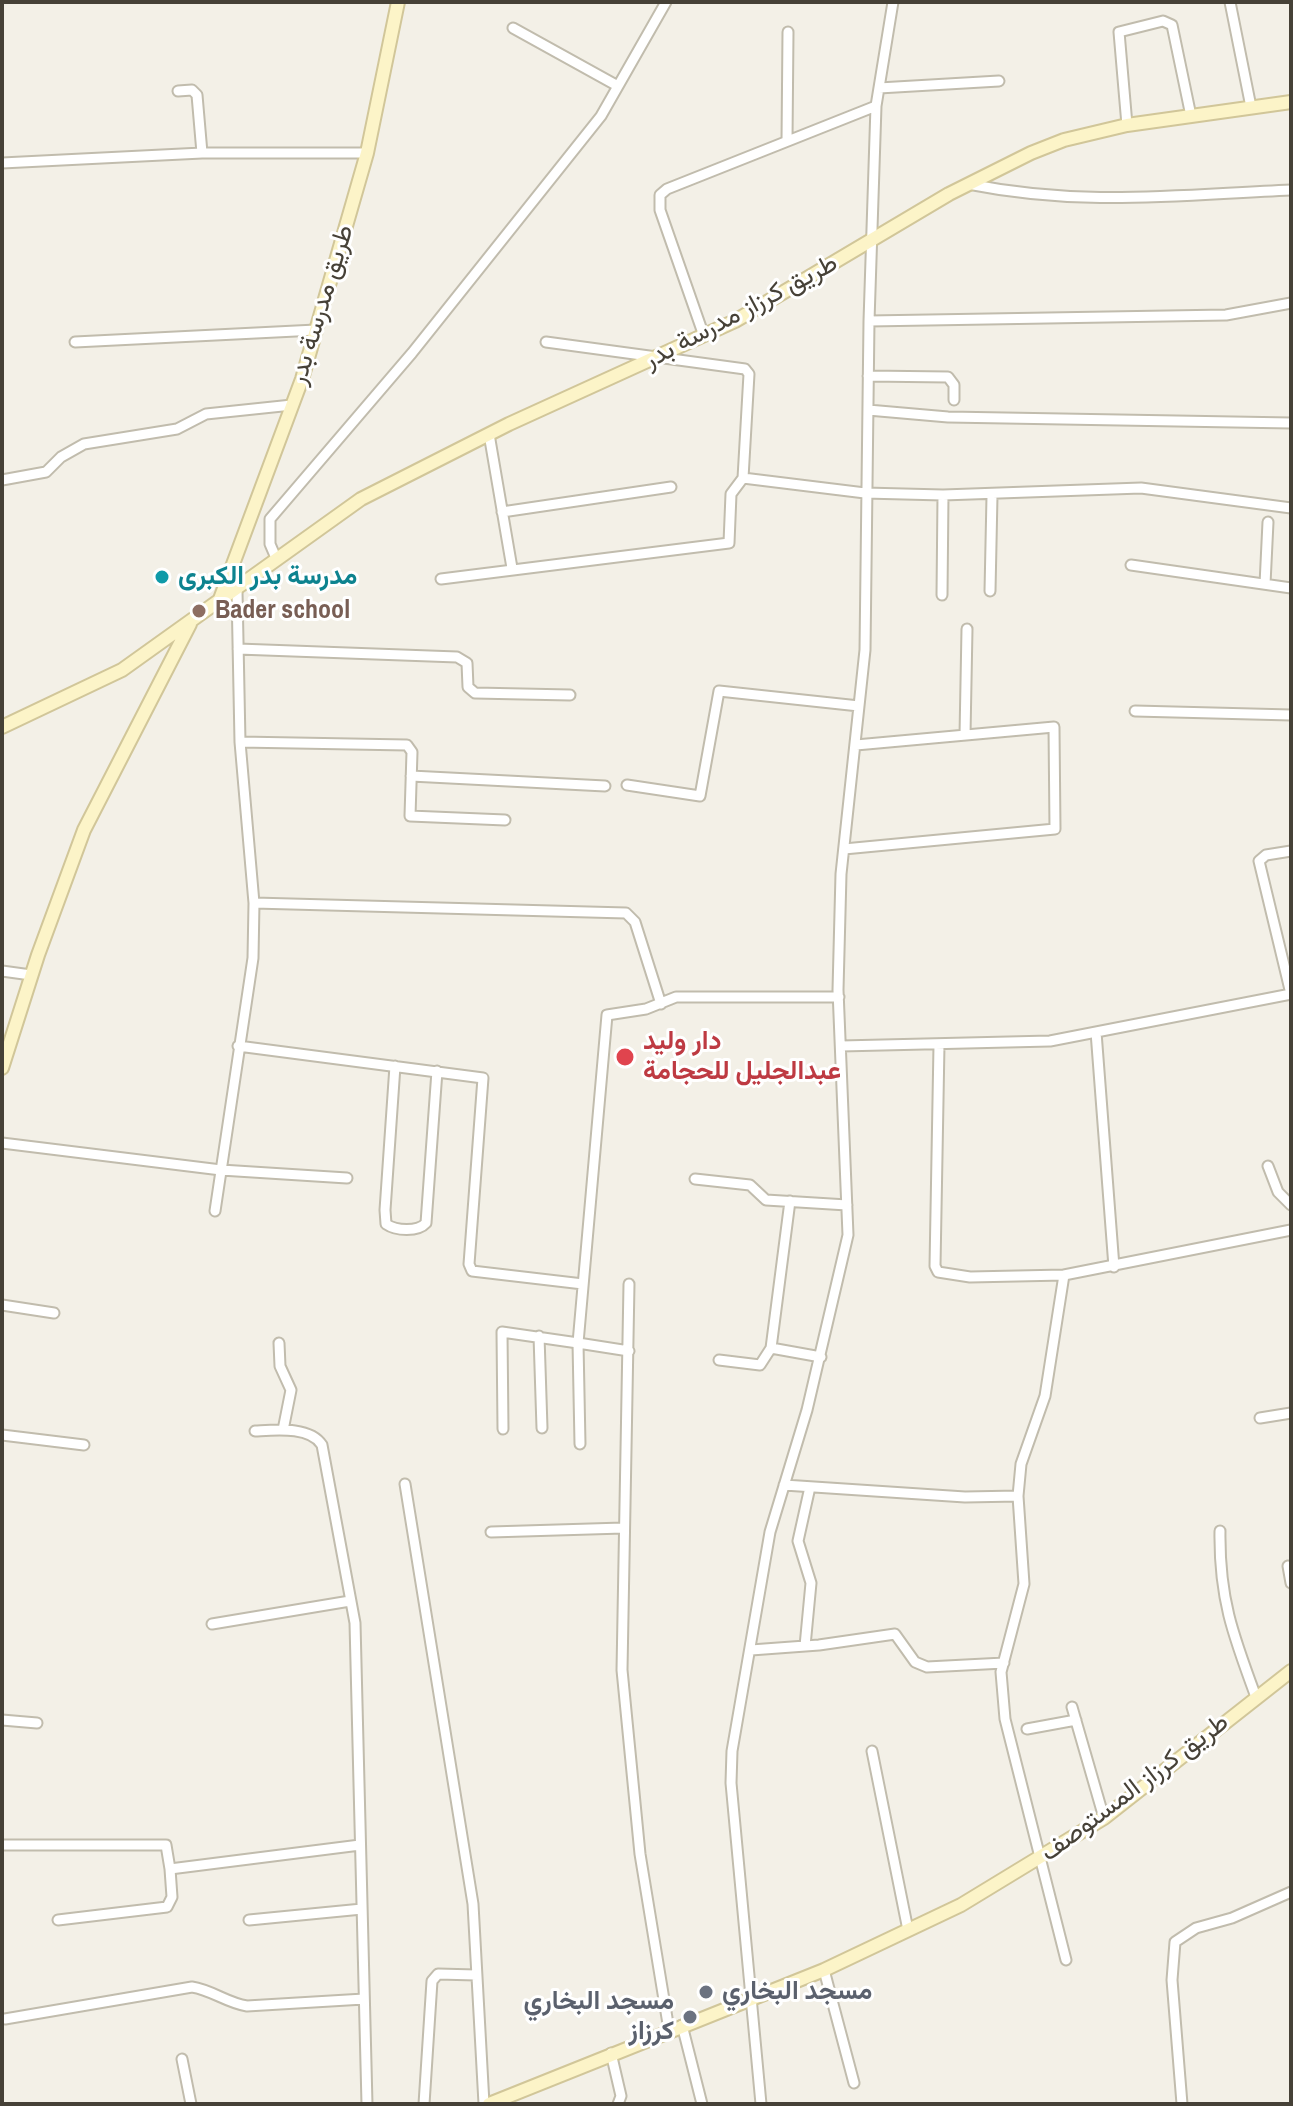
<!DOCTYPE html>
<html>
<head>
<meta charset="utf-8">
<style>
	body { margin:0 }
	#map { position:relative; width:1293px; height:2106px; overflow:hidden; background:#f3f0e7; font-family:"Archivo Narrow",sans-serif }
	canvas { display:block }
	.frame { position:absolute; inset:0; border:4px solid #464137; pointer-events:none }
</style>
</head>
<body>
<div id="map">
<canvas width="1293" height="2106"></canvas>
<div class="frame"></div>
</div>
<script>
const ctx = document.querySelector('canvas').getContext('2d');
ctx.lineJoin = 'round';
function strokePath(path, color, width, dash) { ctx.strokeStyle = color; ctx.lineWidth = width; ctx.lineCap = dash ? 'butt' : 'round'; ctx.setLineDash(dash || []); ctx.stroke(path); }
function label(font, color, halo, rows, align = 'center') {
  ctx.font = font + ' "Archivo Narrow",Vazirmatn,sans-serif'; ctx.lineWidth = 6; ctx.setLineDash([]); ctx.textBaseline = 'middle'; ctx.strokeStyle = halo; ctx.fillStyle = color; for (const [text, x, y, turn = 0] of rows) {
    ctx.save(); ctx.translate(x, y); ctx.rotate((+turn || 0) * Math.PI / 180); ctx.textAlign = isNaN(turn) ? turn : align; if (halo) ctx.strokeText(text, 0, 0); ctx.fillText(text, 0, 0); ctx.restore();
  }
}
const street = new Path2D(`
	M1230,2l21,105
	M513,28l103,57
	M879,88l120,-7
	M178,91l14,-1 5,5 5,58
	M1127,125l-8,-93 44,-11 9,4 19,91
	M787,141l1,-109
	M2,163l200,-10h165
	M968,184c116,23 207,11 323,6
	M869,321l357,-6 65,-12
	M704,336l-44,-126v-15l7,-6 209,-83
	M75,342l241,-12
	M868,376l80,1 6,8v15
	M868,410l80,7 343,6
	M489,434l23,134
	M743,478l122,15 78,2 198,-7 150,20
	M2,480l44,-8 15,-15 23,-13 93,-15 29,-15 86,-9
	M502,512l169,-25
	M276,558l-6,-14v-25l142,-166 189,-237 65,-114
	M1131,565l160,23
	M441,579l288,-36 2,-49 12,-16 6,-104 -4,-5 -199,-27
	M1265,584l3,-62
	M990,591l2,-95
	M942,595l1,-100
	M238,649l219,8 10,6 1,24 7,6 95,2
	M1135,711l156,4
	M965,735l2,-106
	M240,742l167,3 5,7 -2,64 95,4
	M411,776l194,10
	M627,785l73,11 19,-105 140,15
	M844,849l211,-20 -1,-102 -198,18
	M254,903l372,10 9,9 26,82
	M2,971l29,4
	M1291,994l-32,-133 7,-6 25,-4
	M1096,1032l18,235
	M939,1045l-4,221 3,6 32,5 94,-2
	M238,1046l245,32 -14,186 3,7 111,13
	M841,1046l209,-5 241,-47
	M395,1066l-10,144 1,14c10,7 32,8 40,-1l11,-152
	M2,1143l219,27 126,8
	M1268,1166l10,26 13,13
	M695,1179l55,6 16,15 81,5
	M215,1211l38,-253 1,-55 -14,-161 -3,-151
	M629,1284l-7,386 18,184 29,176
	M2,1305l52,8
	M539,1336l3,92
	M279,1343l1,23 11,24 -8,40
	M771,1348l19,-147
	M629,1351l-51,-8 29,-328 39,-6 30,-12h163
	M719,1360l41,5 11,-17 50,9
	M1260,1418l31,-5
	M503,1429l-1,-97 76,11 2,101
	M255,1431c20,-1 55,-5 67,14l33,178 12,481
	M2,1435l82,10
	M405,1484l68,420 11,200
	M784,1485l181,12 53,-1
	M1220,1531c-1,67 13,104 36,166
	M491,1532l132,-4
	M1288,1566l3,17
	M212,1624l138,-23
	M805,1646l6,-63 -13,-42 12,-54
	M751,1650l68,-5 76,-11 20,28 12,5 77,-4
	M1072,1707l32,111
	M2,1720l35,3
	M1027,1729l49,-9
	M872,1751l36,179
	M2,1845h164l4,24
	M58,1920l109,-13 5,-10 -2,-28 190,-24
	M249,1920l113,-11
	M1066,1960l-61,-241 -4,-47 23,-88 -6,-88 3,-32 24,-68 19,-121 227,-45
	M824,1970l30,113
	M5,2019l187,-32c20,3 35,16 55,19l117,-7
	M682,2025l20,79
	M611,2053l10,43 -3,8
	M182,2059l9,45
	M424,2104l8,-123 6,-7 38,1
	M761,2104l-30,-321 1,-32 38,-219 37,-122 41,-175 -10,-245 3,-116 24,-224 4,-329 7,-215 17,-104
	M1182,2104l-10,-124 3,-38 21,-14 36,-10 59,-26`);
const secondary = new Path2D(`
	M220,599l82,-220 65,-226 31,-151
	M2,727l120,-57 239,-171 148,-75 226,-103 214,-127 82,-41 33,-13 63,-15 164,-23
	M2,1068l36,-113 46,-125 106,-206
	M489,2104l335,-134 137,-65 143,-87 187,-147`);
const markers = [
	[162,577,8,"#0f9aa8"],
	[199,611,8,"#8d6e63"],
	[625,1057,10,"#e0444e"],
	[706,1992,8,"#6b7280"],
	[690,2017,8,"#6b7280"]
];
const streetNames = [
	["طريق مدرسة بدر",322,305,-73],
	["طريق كرزاز مدرسة بدر",741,312,-28],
	["طريق كرزاز المستوصف",1135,1788,-37]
];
const cultureNames = [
	["مدرسة بدر الكبرى",178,577]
];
const educationNames = [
	["Bader school",215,611]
];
const healthNames = [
	["دار وليد",643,1042],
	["عبدالجليل للحجامة",643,1072]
];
const worshipNames = [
	["مسجد البخاري",722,1992],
	["مسجد البخاري",674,2002,"right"],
	["كرزاز",674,2032,"right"]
];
strokePath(street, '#c1bcad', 13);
strokePath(secondary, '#d1c699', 16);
strokePath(street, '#fff', 9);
strokePath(secondary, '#fcf4c8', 12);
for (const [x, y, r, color] of markers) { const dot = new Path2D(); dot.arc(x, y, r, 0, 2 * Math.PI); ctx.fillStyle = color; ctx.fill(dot); strokePath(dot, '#fff', 3); }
label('26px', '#464137', '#fff', streetNames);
label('bold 26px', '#0d838f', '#fff', cultureNames, 'left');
label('bold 26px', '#785e54', '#fff', educationNames, 'left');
label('bold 26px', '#be3a42', '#fff', healthNames, 'left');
label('bold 26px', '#5b616d', '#fff', worshipNames, 'left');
</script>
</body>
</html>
